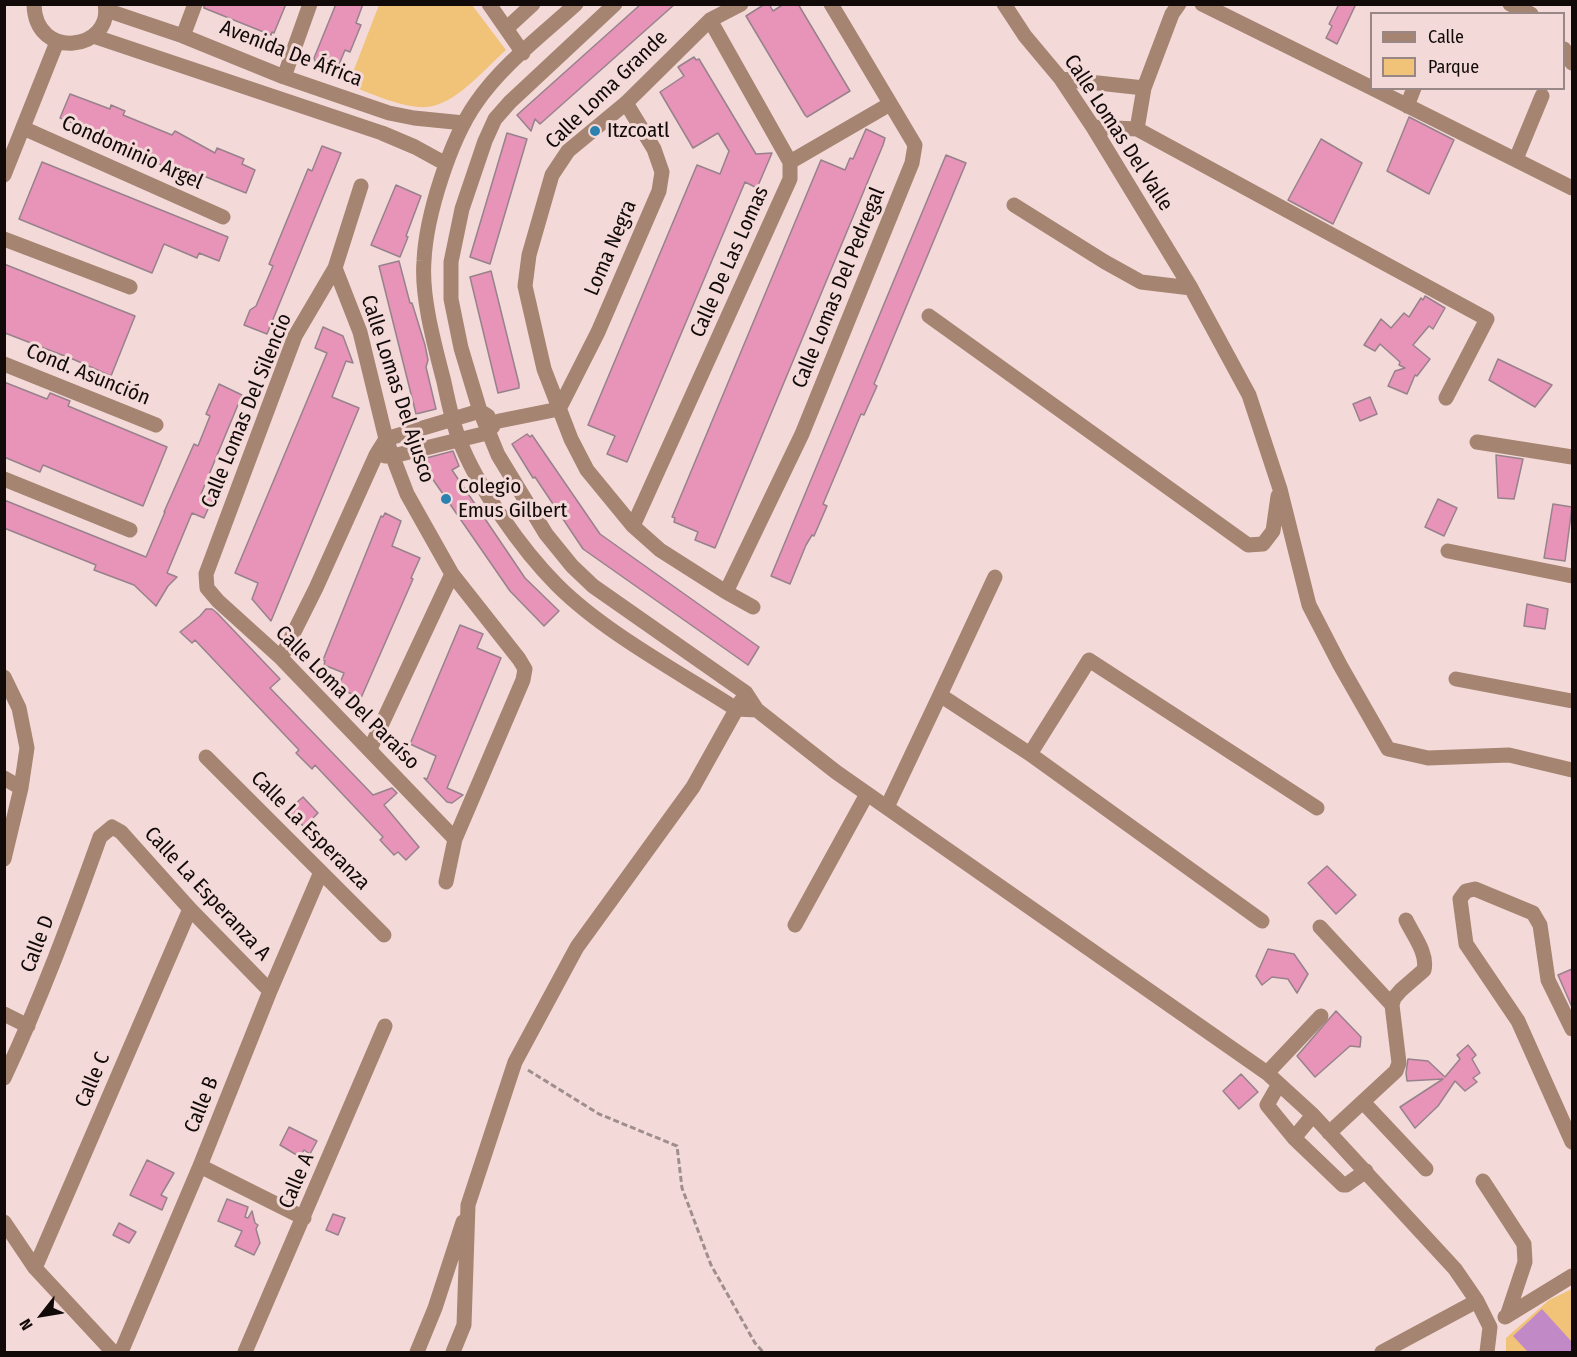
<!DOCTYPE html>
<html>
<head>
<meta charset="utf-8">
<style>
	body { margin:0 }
	#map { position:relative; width:1577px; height:1357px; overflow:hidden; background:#f3dad9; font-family:"Fira Sans Condensed",sans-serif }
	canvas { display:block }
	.frame { position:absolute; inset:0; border:6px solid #110a09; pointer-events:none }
	.legend { position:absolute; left:1370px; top:12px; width:195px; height:78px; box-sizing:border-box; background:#f3dad9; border:2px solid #998786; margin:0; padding:8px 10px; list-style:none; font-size:18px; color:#110a09 }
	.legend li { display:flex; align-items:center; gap:12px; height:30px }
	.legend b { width:30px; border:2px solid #998786 }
	.north { position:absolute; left:12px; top:1285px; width:60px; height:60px; -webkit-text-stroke:4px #f3dad9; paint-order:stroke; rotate:239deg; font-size:16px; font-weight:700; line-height:24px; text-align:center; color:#110a09 }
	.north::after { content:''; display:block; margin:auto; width:21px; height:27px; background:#110a09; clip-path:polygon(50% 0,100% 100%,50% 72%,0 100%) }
</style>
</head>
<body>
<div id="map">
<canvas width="1577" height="1357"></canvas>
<div class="frame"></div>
<ul class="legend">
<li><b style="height:8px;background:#a58471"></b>Calle</li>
<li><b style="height:16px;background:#f0c378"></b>Parque</li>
</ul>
<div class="north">N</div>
</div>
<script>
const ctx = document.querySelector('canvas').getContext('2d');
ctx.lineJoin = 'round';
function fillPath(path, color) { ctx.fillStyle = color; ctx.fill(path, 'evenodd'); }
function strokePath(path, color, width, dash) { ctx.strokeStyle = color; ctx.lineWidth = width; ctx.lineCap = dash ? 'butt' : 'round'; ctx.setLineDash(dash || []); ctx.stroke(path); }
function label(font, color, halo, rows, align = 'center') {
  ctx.font = font + ' "Fira Sans Condensed",sans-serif'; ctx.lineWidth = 6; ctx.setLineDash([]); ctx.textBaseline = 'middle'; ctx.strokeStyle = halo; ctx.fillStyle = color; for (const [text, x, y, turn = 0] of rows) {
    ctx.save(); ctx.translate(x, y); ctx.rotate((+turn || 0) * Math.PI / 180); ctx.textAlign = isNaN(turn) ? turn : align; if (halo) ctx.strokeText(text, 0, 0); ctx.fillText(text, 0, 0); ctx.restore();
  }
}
const green = new Path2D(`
	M379,5h93l34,45c-20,18 -47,50 -73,56 -23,6 -62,-13 -85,-21z
	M1572,1289v63h-66v-14l43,-38z`);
const water = new Path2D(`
	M1542,1309l30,33v8l-2,2h-42l-15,-16z`);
const building = new Path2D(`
	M204,4h82l-12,29 -2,-1 -1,3 -67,-27z
	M336,4h27l-7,19 5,2 -11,27 -5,-2 -7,17 -3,2 -20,-8 -1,-3z
	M641,4h34l-135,120 -5,-5 -4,12 -14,-16z
	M765,4h4l4,7 11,-7h14l52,87 -43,26 -2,-2 -59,-99z
	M1339,4h17l-19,40 -11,-6 6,-12 -3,-2z
	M694,57l2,3 3,-1 57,95 16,-1 -15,35 -12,-6 -118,280 -20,-8 8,-18 -27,-11 109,-260 23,9 9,-23 -11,-18 -25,15 -33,-56 24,-16 -6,-9z
	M70,94l40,15 1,-4 14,6 -2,4 49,20 3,-4 40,22 2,-5 27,11 -2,5 13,6 -9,23 -60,-24 -21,-6 -1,3 -14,-6 2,-5 -92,-37z
	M1409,117l45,23 -25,54 -42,-23z
	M866,129l19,9 -2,7 -168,403 -20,-8 3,-8 -24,-10 1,-4 -3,-1 149,-357 24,10 5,-12 3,1z
	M507,133l20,6 -37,125 -20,-7z
	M1321,139l41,24 -29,61 -45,-24z
	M322,146l19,7 -74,181 -23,-9 6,-15 6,-4 17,-40 -4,-2 39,-95 4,2z
	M946,155l20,8 -92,221 3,2 -13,29 -3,-1 -38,90 4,2 -13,30 -2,-1 -6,10 -16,39 -19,-8z
	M42,162l186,75 -9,24 -20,-8 -2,5 -33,-14 -12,29 -133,-54z
	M396,185l25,11 -15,40 2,1 -8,20 -29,-12z
	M399,261l11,42h2l13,42 3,15 -2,7 10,42 -20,5 -37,-148z
	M4,264l131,52 -24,60 -36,-16 -70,-27z
	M491,271l28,113v4l-21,5 -28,-116z
	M1425,296l20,12 -12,21 -4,-3 -16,19 17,14 -13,17 -2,-1 -8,19 -19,-8 7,-15 10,-3 -6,-3 1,-3 -20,-18 -5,7 -11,-6 17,-26 10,9 13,-15 5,4 12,-19 2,2z
	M323,327l20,9 10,27 -7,-2 -14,36 27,11 -88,213 -19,-22 6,-16 -23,-10 92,-220 -12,-5z
	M1498,359l54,26 -17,22 -46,-27z
	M4,382l43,17 3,-6 20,8 -2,5 99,41 -24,59 -100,-41 -3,7 -36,-15z
	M219,384l23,11 -41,99 12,4 -9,20 -12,-5 -25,60 10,4 -9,9 -12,20 -22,-21 -40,-15 2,-5 -92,-37v-28l142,57 19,-45h-1l30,-68 4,2 12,-30 -4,-2z
	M1370,397l7,17 -17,7 -7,-17z
	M527,434l3,3 2,-2 68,99 159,113 -11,18 -165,-116 -48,-72 -2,1 -21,-34z
	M453,451l6,15 -7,4 73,108 34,33 -15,15 -34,-35 -85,-123 -5,4 -5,-7v-4z
	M1496,455l27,4 -9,40 -16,-1z
	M1438,499l19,9 -13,28 -19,-9z
	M1553,504l19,3 -7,54 -21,-3z
	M385,513l16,8 -9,25 28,12 -9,20 2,1 -52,119 -23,-10 6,-15 -20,-8 1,-4 -2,-1 58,-144 2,1z
	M1527,604l21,5 -3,20 -21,-3z
	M206,609h6l5,4 63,66 -10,9 103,107 19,-7 5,5 -13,12 35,42 -13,13 -8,-8 -4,3 -14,-15 3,-3 -68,-72 -3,4 -16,-16 3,-3 -104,-110 -3,3 -12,-11 20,-16z
	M460,625l23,9 -6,14 24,10 -54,130 16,7 -11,8 -5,-1 -23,-24 3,1 9,-23 -26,-12z
	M303,797l15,16 -14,14 -16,-17z
	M1327,866l29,29 -20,19 -28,-31z
	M1268,949l26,5 14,20 -11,19 -9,-14 -16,-2 -10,8 -6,-9z
	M1572,969v38l-14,-32z
	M1336,1011l25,26 -1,10 -10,-1 -35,31 -18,-21z
	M1468,1045l8,10 -4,4 8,14 -7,5 4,4 -12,9 -10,-10 -17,25 -23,22 -15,-21 43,-28 -36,2 -1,-8 2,-14 20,2 17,16 15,-18 -3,-4z
	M1241,1074l17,18 -19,17 -16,-18z
	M289,1127l28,14 -7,13 -6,-4 -4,7 -20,-12z
	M147,1160l27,13 -13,22 6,3 -5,12 -32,-15z
	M227,1199l21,8 -3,10 3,1 4,-7 3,12 3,2 -2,4 4,14 -6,12 -19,-9 7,-15 -24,-10z
	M333,1214l12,4 -7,17 -12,-5z
	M119,1223l17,9 -7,11 -16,-8z`);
const path = new Path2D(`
	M528,1070l71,44 78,32 5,42 29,77 44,78 8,9`);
const minor = new Path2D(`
	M34,4c1,58 80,46 71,0
	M489,4l34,49
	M576,4c-34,31 -74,61 -100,99 -26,37 -50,113 -52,158 -3,36 11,86 20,121 4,19 8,39 15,57 17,46 63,111 98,146 48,48 122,87 179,124l21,1
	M615,4l-105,98 -15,17 -10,22 -23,68 -11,53v37l10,49 19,63 18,44 48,79 26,32 21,20 153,107 11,17 79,62 431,301 46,42 142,154 22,32 13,26 -3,25
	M741,4l-31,16 -84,83 -58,48 -16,24 -23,80 -4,31 19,83 27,70 16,31 46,56 27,24 66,42 27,15
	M1004,4l21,32 36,43 32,48 98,161 58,107 31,94 29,116 31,60 48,84 40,9 81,-3 63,15
	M1202,4l170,84
	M1510,4l21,10
	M106,10l77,26 101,41 105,36 25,5 50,5
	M507,28l26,-24
	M93,36l289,97 33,14 31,17
	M183,36l12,-32
	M1564,49l8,14
	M284,77l26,-73
	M1061,79l83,9
	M1372,88l200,100
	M1407,106l7,-18
	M1093,127l44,2 350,190 -41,79
	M23,128l200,89
	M1137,129l7,-41 28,-74 7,-10
	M1516,159l26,-63
	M790,162l100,-58
	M4,175l53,-133
	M361,186l-26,82 -40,68 -89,238 1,14 11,13 63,57 174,181
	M1014,205l91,57 36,20 50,6
	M4,239l126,48
	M335,268l25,64 26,107 21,55 45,80 67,85 6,10 -2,11 -68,159 -9,43
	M929,316l319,229 15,-1 10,-13 5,-35
	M4,364l152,61
	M499,421l60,-12 39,-77 61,-141 3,-19 -8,-23 -28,-46
	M1477,442l95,15
	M385,456h8l94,-23 6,-7
	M4,479l126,51
	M633,526l157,-347v-17l-80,-142
	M1448,551l124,25
	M726,592l76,-158 110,-271 3,-18 -84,-141
	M281,658l35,-70 60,-133 10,-16 94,-28 8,5
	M4,677l15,31 8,40 -6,40 -17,71
	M1456,679l116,22
	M940,695l55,-118
	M370,749l82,-175
	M1030,754l59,-94 228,148
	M206,757l178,178
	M4,778l17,10
	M887,807l53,-112 90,59 232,167
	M795,925l72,-131
	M1320,927l72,78
	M4,1014l24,12
	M1267,1073l54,-57
	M4,1078c37,-79 67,-160 96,-241l12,-10 9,5 69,77 80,82
	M1279,1084l-12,21 27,33 19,-23
	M1363,1102l63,67
	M1329,1133l67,-62 3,-8 -7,-58 2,-7 7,-8 23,-20c4,-17 -11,-35 -18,-50
	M1294,1138l49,47h3l20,-14
	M1572,1142l-54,-121 -52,-77 -6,-45 6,-8 9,-2 58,24 7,12 8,55 24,49
	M200,1166l104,52
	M1483,1181l41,63 1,18 -18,54
	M4,1222l31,46 78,84
	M35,1268l155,-359
	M1505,1317l67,-41
	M121,1352l79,-186 70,-175 51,-119
	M245,1352l140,-326
	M417,1352l18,-44 28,-86
	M453,1352l11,-27 4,-120 47,-143 62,-115 116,-160 48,-86
	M1382,1352l95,-51`);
const markers = [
	[595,131,6,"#2c81b0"],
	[446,499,6,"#2c81b0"]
];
const streetNames = [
	["Avenida De África",291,54,21],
	["Calle Loma Grande",607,90,-44],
	["Calle Lomas Del Valle",1118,133,57],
	["Condominio Argel",132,153,24],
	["Loma Negra",611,248,-67],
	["Calle De Las Lomas",730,262,-66],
	["Calle Lomas Del Pedregal",839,288,-68],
	["Cond. Asunción",88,375,22],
	["Calle Lomas Del Ajusco",397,389,72],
	["Calle Lomas Del Silencio",247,411,-68],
	["Calle Loma Del Paraíso",347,698,45],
	["Calle La Esperanza",310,831,45],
	["Calle La Esperanza A",207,894,47],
	["Calle D",38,944,-69],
	["Calle C",93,1080,-67],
	["Calle B",202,1105,-68],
	["Calle A",297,1181,-67]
];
const poiNames = [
	["Itzcoatl",607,131],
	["Colegio",458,487],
	["Emus Gilbert",458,511]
];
fillPath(green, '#f0c378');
fillPath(water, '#c289c7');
fillPath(building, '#e794b8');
strokePath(building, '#97828b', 1.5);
strokePath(path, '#a08e8d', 3, [6, 3]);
strokePath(minor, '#a58471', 15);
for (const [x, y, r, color] of markers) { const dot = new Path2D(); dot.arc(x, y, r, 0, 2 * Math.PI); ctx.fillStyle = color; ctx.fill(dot); strokePath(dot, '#f3dad9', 2); }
label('21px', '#110a09', '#f3dad9', streetNames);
label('21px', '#110a09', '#f3dad9', poiNames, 'left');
</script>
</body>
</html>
